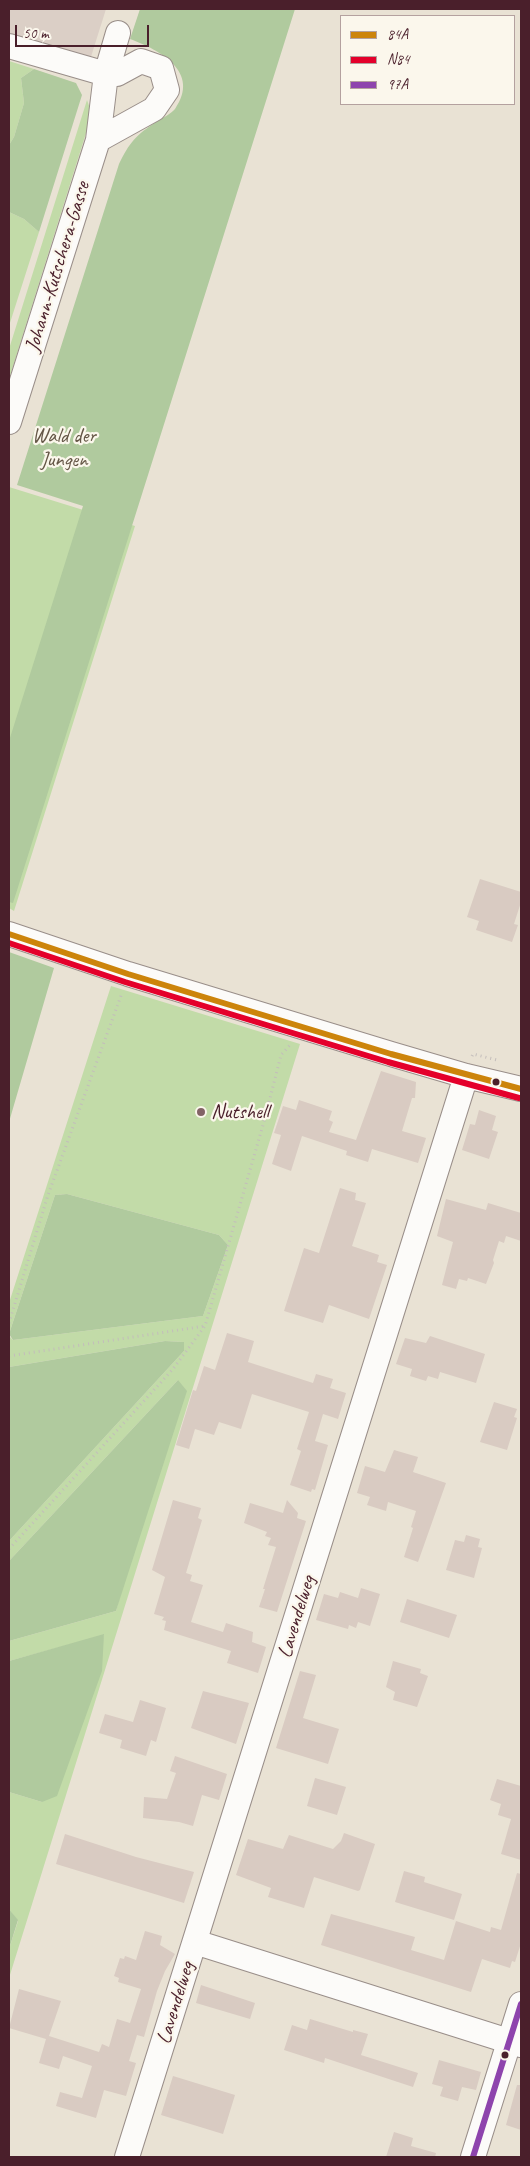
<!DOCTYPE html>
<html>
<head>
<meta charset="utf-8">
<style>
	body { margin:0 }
	#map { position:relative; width:530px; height:2166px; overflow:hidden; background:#e9e2d4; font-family:Caveat,sans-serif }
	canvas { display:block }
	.frame { position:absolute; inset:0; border:10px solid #4a1f2b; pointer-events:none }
	.legend { position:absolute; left:340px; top:15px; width:175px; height:90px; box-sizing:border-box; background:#fbf7ec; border:1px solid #b4a19f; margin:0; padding:6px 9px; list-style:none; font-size:15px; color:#4a1f2b }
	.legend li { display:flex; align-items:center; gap:10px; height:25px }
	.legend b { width:25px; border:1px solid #b4a19f }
	.scale { position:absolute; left:15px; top:25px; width:134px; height:22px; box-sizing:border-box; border:2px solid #4a1f2b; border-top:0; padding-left:6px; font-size:15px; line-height:18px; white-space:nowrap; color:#4a1f2b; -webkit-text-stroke:4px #fbf7ec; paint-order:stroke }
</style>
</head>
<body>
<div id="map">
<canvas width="530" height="2166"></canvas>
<div class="frame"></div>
<ul class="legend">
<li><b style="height:6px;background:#cc840b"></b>84A</li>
<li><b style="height:6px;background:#e4002b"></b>N84</li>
<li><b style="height:6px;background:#8e44ad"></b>97A</li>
</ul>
<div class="scale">50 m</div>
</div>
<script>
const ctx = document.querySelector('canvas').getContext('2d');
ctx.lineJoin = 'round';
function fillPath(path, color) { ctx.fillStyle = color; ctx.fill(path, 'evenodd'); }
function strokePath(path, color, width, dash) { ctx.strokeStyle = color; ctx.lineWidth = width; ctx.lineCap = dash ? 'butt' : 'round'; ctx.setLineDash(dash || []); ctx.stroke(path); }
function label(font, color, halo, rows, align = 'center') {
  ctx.font = font + ' Caveat,sans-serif'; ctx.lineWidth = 4.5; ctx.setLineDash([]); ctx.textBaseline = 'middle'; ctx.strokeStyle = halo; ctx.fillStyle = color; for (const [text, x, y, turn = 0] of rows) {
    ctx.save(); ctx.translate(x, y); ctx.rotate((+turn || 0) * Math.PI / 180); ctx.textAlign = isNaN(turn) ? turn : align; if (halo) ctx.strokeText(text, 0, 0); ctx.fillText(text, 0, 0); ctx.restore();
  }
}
const industrial = new Path2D(`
	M9,9h97l-22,70 -75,-24z`);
const green = new Path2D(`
	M9,61l25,8 -13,9 3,25 -10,34 -5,8z
	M87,100l5,14 -83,265v-30z
	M9,212l15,7 15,13 -30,94z
	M9,487l126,39 -121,385 -5,-3z
	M111,986l189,58 -291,934v-29l9,-28 -9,-12v-117l33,10 62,-167 -95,26v-20l107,-30 62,-231 -169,181v-20l175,-190v-9l-19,-1 -156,26v-31l4,4 190,-24 25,-71 -9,-10 -152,-41 -12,1 -46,139v-31z`);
const forest = new Path2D(`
	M140,9h155l-282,894 -4,-1v-161l74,-235 -66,-21 102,-321c10,-21 17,-29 37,-42 6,-4 15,-8 19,-13 26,-37 -15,-59 -45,-70z
	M34,69l42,14 6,12 -43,137 -15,-13 -15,-7v-67l5,-8 10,-34 -3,-25z
	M9,952l45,16 -45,154z
	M67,1194l152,41 9,10 -25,71 -190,24 -4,-6 46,-139z
	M165,1341l19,1v9l-175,190v-174z
	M178,1380l9,11 -71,220 -107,30v-80z
	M104,1634l-2,37 -45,125 -15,6 -33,-10v-131z
	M9,1909l9,11 -9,29z`);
const building = new Path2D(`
	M480,879l41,13v10l-7,22 4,1 -6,17 -36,-12 3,-9 -12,-4z
	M381,1071l35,11 -1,16h-3l-10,33 24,7 -8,25 -46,-14 -4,13 -22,-7 1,-4 -45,-15 -11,35 -19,-7 9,-29 -7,-2 9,-27 13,4 3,-10 33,11 -3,9 4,2 -4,10 27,8z
	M479,1110l17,6 -4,14 6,2 -9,27 -27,-9 8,-26 5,1z
	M340,1188l16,5 -1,7 11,3 -14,43 27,9 -2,7 10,3 -18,54 -40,-14 -6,18 -39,-12 20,-63 15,5z
	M446,1199l40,11 2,-7 33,10v28l-15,-5 -2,7 -5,-2 -6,19 1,3 -8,21 -18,-6 -1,3 -8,-2 -3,10 -14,-4 11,-43 -16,-6z
	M227,1333l27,8 -6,21 65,21 3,-9 17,5 -3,9 16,5 -8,26 -15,-5 -8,27 13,4 -13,45 -3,-1 -1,3 -21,-7 11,-34 -4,-2 12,-37 -57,-18 -11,35 -22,-7 -5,13 -19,-6 -6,20 -13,-4 17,-55 3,1 8,-25 11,4z
	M430,1336l55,18 -9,29 -36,-11 -2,7 -10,-3 -2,5 -16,-5 2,-7 -16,-5 9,-26 21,5z
	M494,1402l23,7 -3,8 3,1 -10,32 -27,-8z
	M394,1450l24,7 -5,15 33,11 -28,79 -14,-5 9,-29 -2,-1 5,-16 -28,-9 -2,9 -19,-6 3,-8 -13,-4 8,-27 20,6z
	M173,1500l28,8 -3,10 4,2 -16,53 6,2 -2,6 13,4 -12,37 32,10 3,-9 27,9 -1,10 14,5 -8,26 -31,-10 4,-12 -67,-21 2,-9 -4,-1 2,-3 -10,-3 11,-37 -13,-7z
	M287,1500l11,13 -1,5 9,3 -29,91 -18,-5 6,-18h-2l13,-42 -8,-2 3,-7 -6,-2 2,-4 -23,-9 6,-20 33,10z
	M466,1535l14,4 -2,8 4,1 -8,30 -28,-8 9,-30 9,2z
	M361,1588l19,6 -10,32 -12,-4 -2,6 -7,-3 -1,4 -32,-9 8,-26 14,4 2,-6 18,6z
	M407,1599l50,16 -8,23 -49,-16z
	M393,1661l28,8 -1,4 8,3 -11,31 -24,-7 2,-8 -9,-5z
	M300,1671l16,4 -13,43 36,11 -11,35 -52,-16z
	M203,1691l46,12 -13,41 -45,-16z
	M140,1700l26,8 -10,34 -5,-2 -5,16 -26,-8 2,-8 -23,-7 6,-19 28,8z
	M175,1756l52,18 -8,26 -17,-5 -9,31 -14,-4 -36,-4 1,-21 23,2 9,-26 -6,-2z
	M315,1778l31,9 -9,28 -30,-9z
	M497,1779l24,7v74l-20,-6 10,-35 -13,-4 3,-11 -11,-4z
	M344,1833l31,11 -15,46 -2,1 -44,-14 -10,31 -36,-11 3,-9 -35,-13 12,-36 35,10 6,-14 44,14 8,-8z
	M65,1834l71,23 58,15 -10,31 -128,-39z
	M404,1871l21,6 -1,5 38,12 -8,26 -59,-18z
	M517,1873l4,1v69l-6,19 -3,-1 -2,7 -28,-9 -11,33 -150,-47 10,-31 84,23 -4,13 33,10 12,-39 34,11 1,-5 10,3z
	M145,1931l17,5 -2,9 15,9 -10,17 -8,20 -13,46 -7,-2 -8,26 7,2 -10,33 -22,-6 -8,28 -40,-12 4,-14 22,6 10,-32 -29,-10 -4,13 -20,-6 7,-24 -37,-11 10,-39 42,12 -12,35 50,16 3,-8 7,3 8,-28 13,4 11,-34 -23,-7 1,-4 -5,-2 6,-18 4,1 1,-3 11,4z
	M201,1985l54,18 -5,16 -54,-16z
	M310,2019l43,13v-2l15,4 -7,21 57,18 -5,14 -88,-29 -1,5 -40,-13 8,-25 15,5z
	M439,2060l42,12 -5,18 -14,-3 -4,14 -18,-5 3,-9 -11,-3z
	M173,2076l62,19 -12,39 -62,-19z
	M517,2085h4v45l-15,-5z
	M394,2132l19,6 -2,8 25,7 -1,4h-49z`);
const path = new Path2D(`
	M472,1056l1,-2 24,6
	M9,1323l39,-128 74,-202
	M9,1356l196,-30
	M9,1549l164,-180 32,-43 60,-208 16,-63 10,-11`);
const minor = new Path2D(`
	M9,46l97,28h11l24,-13 20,7 6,22 -13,19 -56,31
	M9,422l89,-282 8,-66 12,-41
	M9,934l119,40 263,80 75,22 55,13
	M195,1942l326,103
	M127,2157l339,-1081
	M473,2157l48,-153`);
const bus1 = new Path2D(`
	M9,934l119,40 263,80 130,35`);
const bus2 = new Path2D(`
	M9,943l116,39 263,80 131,36`);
const bus3 = new Path2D(`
	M473,2157l48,-153`);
const markers = [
	[496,1082,4.5,"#4a1f2b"],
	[201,1112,5,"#826366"],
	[505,2055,4.5,"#4a1f2b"]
];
const streetNames = [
	["Johann-Kutschera-Gasse",58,267,-73],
	["Lavendelweg",297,1617,-73],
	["Lavendelweg",176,2003,-73]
];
const parkNames = [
	["Wald der",64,436],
	["Jungen",64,460]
];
const poiNames = [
	["Nutshell",211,1112]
];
fillPath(industrial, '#dbcfc6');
fillPath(green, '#c2dba8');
fillPath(forest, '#b0ca9e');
fillPath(building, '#d9cbc2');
strokePath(minor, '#998e89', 26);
strokePath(path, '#c3bdbb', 3, [1, 4]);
strokePath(minor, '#fcfbf9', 24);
strokePath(bus1, '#cc840b', 6);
strokePath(bus2, '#e4002b', 6);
strokePath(bus3, '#8e44ad', 6);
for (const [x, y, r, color] of markers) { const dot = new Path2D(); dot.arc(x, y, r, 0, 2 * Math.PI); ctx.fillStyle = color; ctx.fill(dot); strokePath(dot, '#fbf7ec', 2); }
label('21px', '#4a1f2b', '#fbf7ec', streetNames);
label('21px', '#645646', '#fbf7ec', parkNames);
label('21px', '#4a1f2b', '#fbf7ec', poiNames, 'left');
</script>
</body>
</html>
